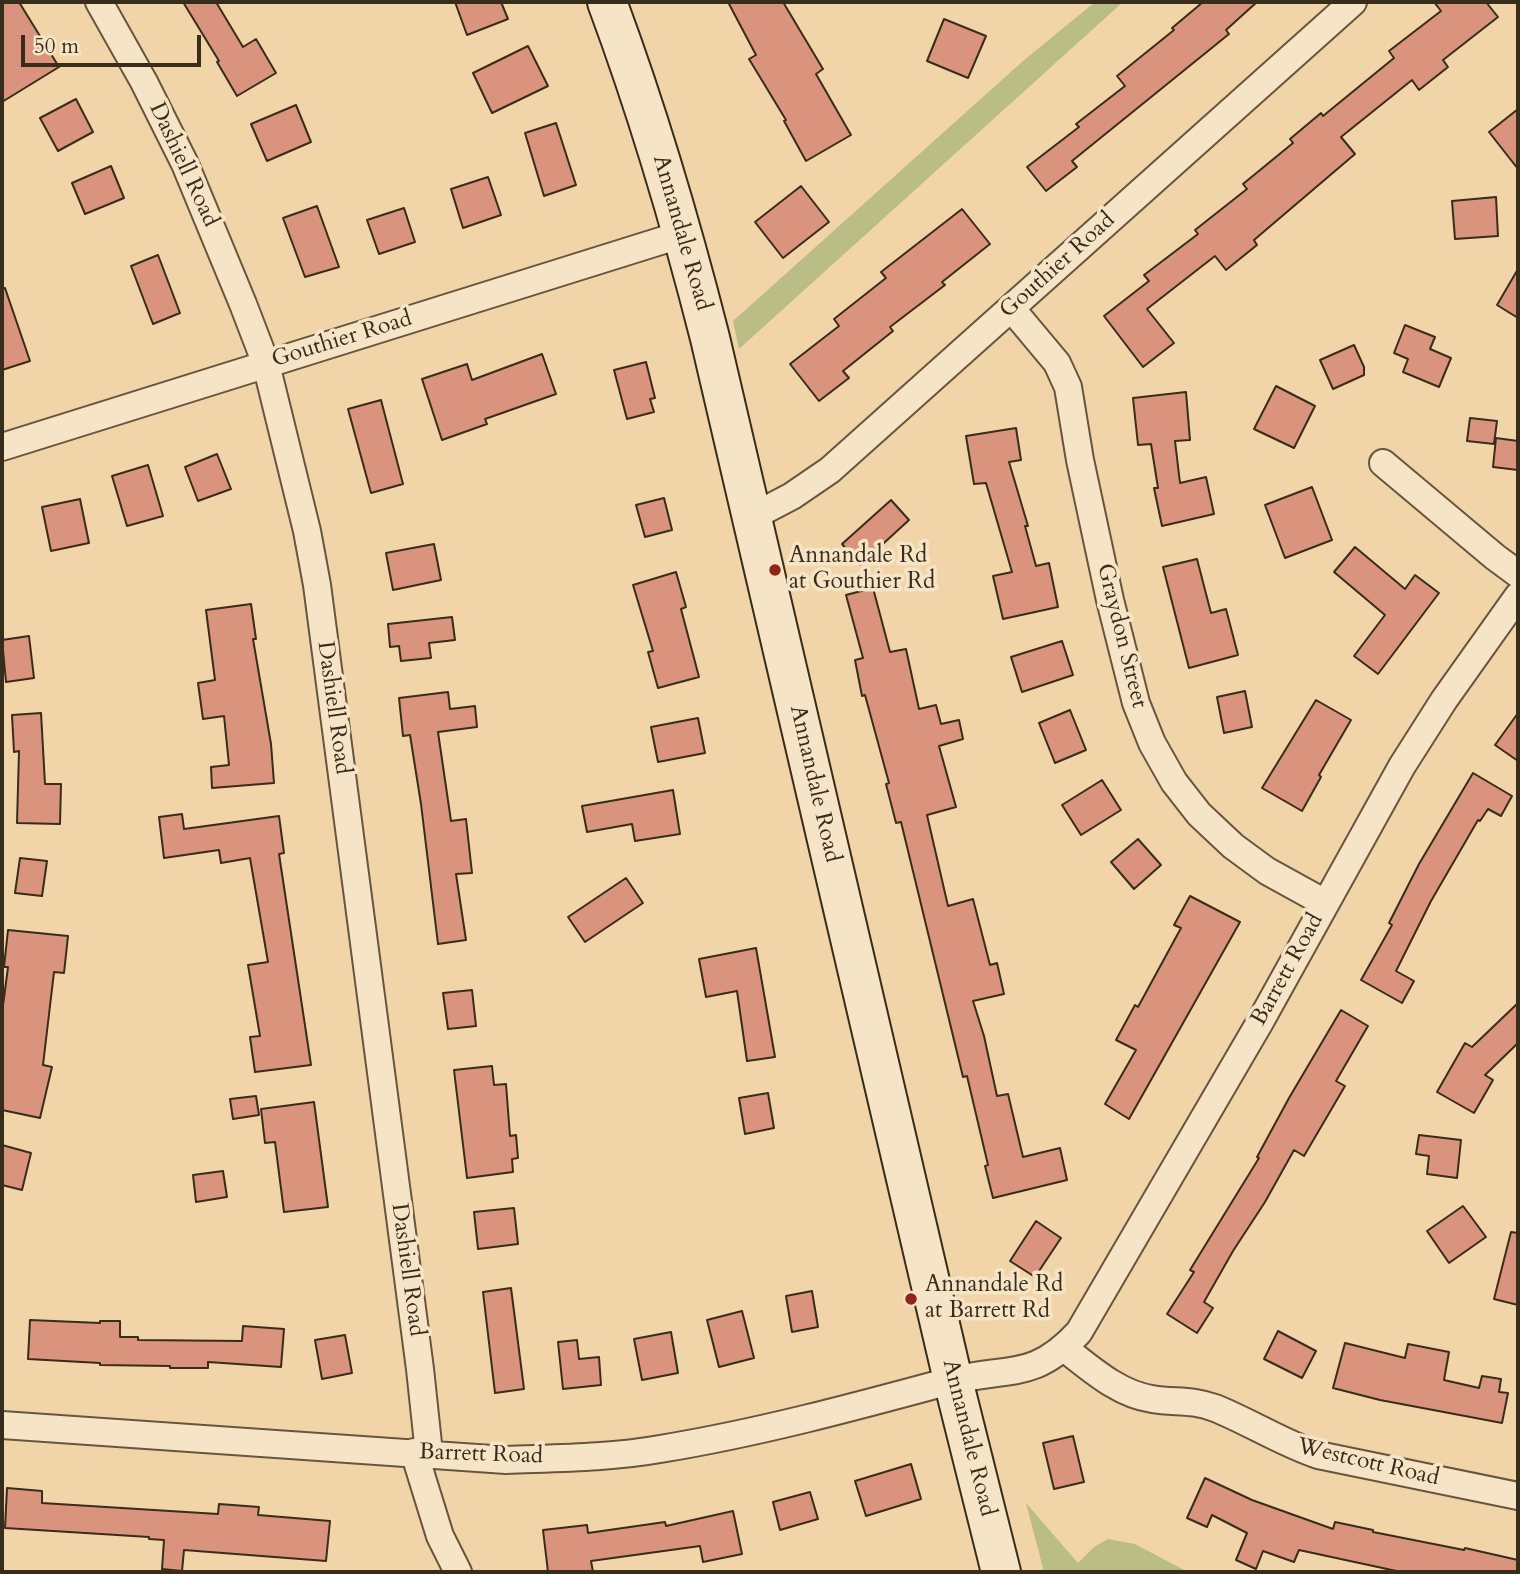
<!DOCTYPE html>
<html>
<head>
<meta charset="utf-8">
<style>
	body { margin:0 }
	#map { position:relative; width:1520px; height:1574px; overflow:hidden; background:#f1d5a8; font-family:Cardo,serif }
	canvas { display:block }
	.frame { position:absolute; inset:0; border:4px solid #382c1b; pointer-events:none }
	.scale { position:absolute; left:21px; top:35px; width:180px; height:32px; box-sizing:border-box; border:4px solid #382c1b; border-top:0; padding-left:9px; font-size:21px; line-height:24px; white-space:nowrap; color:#382c1b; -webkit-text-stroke:5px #f6e4c6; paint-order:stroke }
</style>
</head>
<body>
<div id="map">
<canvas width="1520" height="1574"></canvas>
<div class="frame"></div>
<div class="scale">50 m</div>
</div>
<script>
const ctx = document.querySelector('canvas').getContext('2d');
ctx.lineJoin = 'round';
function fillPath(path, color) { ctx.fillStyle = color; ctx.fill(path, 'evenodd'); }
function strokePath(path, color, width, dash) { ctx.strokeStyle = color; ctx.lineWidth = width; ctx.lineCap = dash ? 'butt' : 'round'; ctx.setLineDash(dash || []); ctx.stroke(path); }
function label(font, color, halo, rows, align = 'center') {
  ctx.font = font + ' Cardo,serif'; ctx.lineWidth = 7; ctx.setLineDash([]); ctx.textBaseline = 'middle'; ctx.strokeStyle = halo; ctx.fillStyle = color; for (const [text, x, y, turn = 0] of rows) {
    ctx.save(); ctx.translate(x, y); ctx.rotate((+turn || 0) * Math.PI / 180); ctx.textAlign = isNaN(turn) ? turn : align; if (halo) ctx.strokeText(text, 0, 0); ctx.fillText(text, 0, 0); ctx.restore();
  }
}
const green = new Path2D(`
	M1095,2h28l-384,347 -6,-28 290,-260z
	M1026,1503l52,60 16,-16 14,-8 27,5 53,28h-144z`);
const building = new Path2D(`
	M2,2h17l40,65 -57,35z
	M183,2h33l27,45 13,-8 20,34 -39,23 -20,-34 2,-1z
	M455,2h46l7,17 -41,16z
	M728,2h55l40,67 -7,5 35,61 -45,26 -22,-40 2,-1 -37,-61 7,-4z
	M1203,2h54l-31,28 3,4 -157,127 5,6 -31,24 -19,-24 52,-40 -3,-3 49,-38 -8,-10 57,-46 -2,-2z
	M1434,2h52l12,15 -55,43 5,7 -29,23 -7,-10 -71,57 14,17 -101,86 3,5 -31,25 -11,-14 -68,53 27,34 -31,24 -39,-51 45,-35 -5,-6 54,-41 -3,-4 52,-41 -4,-5 50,-41 -3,-4 31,-26 2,3 71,-58 -5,-7 52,-40z
	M944,19l42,17 -18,42 -41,-17z
	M528,46l20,40 -56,27 -19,-40z
	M76,99l17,33 -35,19 -18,-33z
	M296,105l15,37 -44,19 -16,-37z
	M1518,109v60l-29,-37z
	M556,123l20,62 -32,11 -19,-63z
	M111,166l13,32 -39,16 -13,-31z
	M488,177l13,38 -38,13 -12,-39z
	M801,186l28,36 -46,36 -28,-36z
	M1496,197l2,39 -43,3 -3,-38z
	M317,206l22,61 -34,10 -22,-59z
	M404,208l11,34 -36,12 -12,-34z
	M962,209l28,35 -48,38 3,3 -55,42 3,4 -50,40 6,7 -30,23 -29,-37 49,-38 -5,-7 52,-41 -5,-6z
	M158,255l22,58 -27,11 -22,-58z
	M1518,269v49l-21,-13z
	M5,288l25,73 -28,9v-81z
	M1405,325l30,12 -5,12 21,9 -12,29 -36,-15 5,-13 -14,-6z
	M1354,345l10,22v8l-31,14 -13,-29z
	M542,354l14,40 -71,25 2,5 -45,16 -20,-61 45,-15 5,16z
	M646,362l9,36 -5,1 4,13 -27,7 -13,-49z
	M1276,386l39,20 -21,42 -40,-19z
	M1186,392l4,48 -15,1 5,42 26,-6 8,37 -52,12 -8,-38h4l-7,-44 -13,1 -5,-47z
	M381,400l22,84 -32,9 -23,-84z
	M1470,418l27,3 -3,23 -27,-3z
	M1016,428l5,32 -12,2 19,64h-3l11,40 13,-3 9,44 -55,12 -10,-43 19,-4 -26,-89 -12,1 -8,-48z
	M1496,438l22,3v29l-25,-3z
	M217,454l14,35 -33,12 -13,-34z
	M148,465l15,51 -36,10 -15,-50z
	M1312,487l20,53 -47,18 -20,-53z
	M664,498l8,32 -27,7 -9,-32z
	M80,499l9,44 -38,8 -9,-44z
	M891,500l18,20 -49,45 -18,-21z
	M434,544l7,36 -48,10 -7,-37z
	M1355,547l50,42 10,-14 24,18 -61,81 -24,-18 31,-41 -51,-43z
	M1197,559l14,54 15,-4 12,46 -49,13 -26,-101z
	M676,572l10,35 -5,2 18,68 -41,11 -10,-36 5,-1 -20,-66z
	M873,588l17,64 16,-3 13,60 17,-4 5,19 18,-4 4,19 -24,7 17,61 -29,8 21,91 25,-7 17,66 7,-2 7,31 -31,7 11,35 13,60 11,-2 15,63 37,-9 7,32 -74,18 -8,-32 3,-1 -21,-89 -4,1 -62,-255 -5,1 -10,-39 3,-1 -24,-88 -3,1 -7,-36 8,-2 -17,-63z
	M251,604l5,35h-3l18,105 3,39 -62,5 -1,-21 18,-2 -5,-49 -21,3 -5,-36 17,-3 -9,-70z
	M452,617l3,23 -26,3 2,15 -30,3 -2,-15 -9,1 -2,-23z
	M29,636l5,42 -28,4 -4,-42z
	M1062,641l11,34 -51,17 -11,-35z
	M1245,691l7,36 -28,6 -7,-36z
	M448,692l2,17 25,-3 2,21 -39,5 13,89 15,-2 6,54 -16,1 10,66 -28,4 -17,-140 -11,-69 -7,1 -4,-38z
	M1316,700l35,20 -32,55 2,2 -19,34 -40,-23z
	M1070,710l16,40 -31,13 -16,-40z
	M41,713l4,71h16l-1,40 -43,-1 2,-72 -5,1 -2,-37z
	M1518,713v48l-23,-16z
	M698,718l7,35 -47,9 -7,-35z
	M1473,773l39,23 -11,20 -13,-7 -8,12 -2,-1 -47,81 -35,70 18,10 -12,22 -41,-23 31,-55 -3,-2 30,-59z
	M1102,780l19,30 -40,25 -19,-30z
	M673,790l7,44 -45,7 -3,-17 -45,8 -5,-26z
	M182,814l2,15 95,-13 5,37 -5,1 32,211 -56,7 -5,-35 10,-1 -12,-71 20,-3 -18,-104 -29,5 -2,-13 -55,8 -5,-41z
	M1138,839l23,26 -27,24 -23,-27z
	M20,858l27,3 -5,35 -27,-3z
	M626,878l17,25 -58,39 -17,-25z
	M1190,896l50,26 -111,197 -24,-15 31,-54 -20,-10 19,-35 3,2 43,-79 -7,-3z
	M8,930l60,6 -4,37 -10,-1 -11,93 9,2 -12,51 -38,-8v-97l6,-46h-4z
	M756,948l19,109 -28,4 -10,-70 -31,6 -7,-38z
	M472,990l4,36 -28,3 -5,-36z
	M1518,1003v40l-33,32 8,5 -19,33 -37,-21 28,-49 7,4z
	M1341,1010l27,16 -32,55 9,5 -41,70 -10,-6 -29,52 -32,49 -29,51 9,6 -16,25 -30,-19 27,-42 -4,-2 69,-112 -2,-1 32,-59z
	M492,1066l2,19 12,-1 4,52 6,-1 2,23 -6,1 1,13 -46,6 -13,-108z
	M768,1093l6,35 -29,6 -6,-36z
	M256,1096l3,19 -26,4 -3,-20z
	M314,1102l14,105 -44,5 -9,-70 -10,1 -4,-34z
	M1419,1135l42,5 -4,38 -30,-4 2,-18 -13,-2z
	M2,1145l29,8 -9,37 -20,-5z
	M223,1171l4,26 -31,5 -3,-27z
	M1463,1206l23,31 -37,26 -22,-32z
	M514,1208l4,36 -40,5 -4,-37z
	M1036,1221l25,17 -26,39 -25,-16z
	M1511,1232l7,1v72l-24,-6z
	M511,1288l13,101 -29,4 -12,-101z
	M812,1291l6,36 -26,5 -6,-36z
	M742,1311l12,47 -35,9 -12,-47z
	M30,1320l70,3v-2h20v16h18v3l104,1 1,-15 41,3 -3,38 -73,-5v6h-38v-2l-70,-1v-2l-72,-4z
	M1278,1331l38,20 -14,27 -38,-19z
	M671,1332l7,41 -36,7 -8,-41z
	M345,1335l7,38 -30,6 -7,-39z
	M577,1340l2,19 20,-2 2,28 -38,4 -5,-47z
	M1345,1343l60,15 3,-14 41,8 -5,28 35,8 3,-12 19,3 -2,13 9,1 -6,30 -122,-23 -47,-12z
	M1073,1436l11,46 -30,7 -11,-46z
	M911,1464l10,35 -55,17 -11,-35z
	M1205,1478l47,22 81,29 2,-7 38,8v2l91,18 1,-2 53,12v12h-117l-102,-22 -5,12 -31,-11 -7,18 -20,-9 11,-27 -35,-18 -5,12 -20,-9z
	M7,1488l35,3v12l176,11 1,-10 40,3 -1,8 72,6 -4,40 -142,-11 -2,21 -20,-2 2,-29 -15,-1v-2l-144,-9z
	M810,1492l8,27 -38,11 -7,-28z
	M733,1511l9,43 -39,8 -3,-16 -109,15 2,11h-45l-5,-42 44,-5 1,8 77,-11 1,4z`);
const minor = new Path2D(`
	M99,2l45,80 41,82 58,140 23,60 41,167 10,54 103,784 9,84
	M1011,308l46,55 11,24 12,73 30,140 26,103 16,40 22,39 25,32 34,32 34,25 58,32
	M2,447l681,-213
	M1383,463l112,94 23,17
	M752,517l40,-21 38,-26 523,-468
	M1064,1348c26,20 54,46 88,51 23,4 39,0 63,9 35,14 67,35 103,47l200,41
	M2,1425l504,35c51,-2 103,-2 154,-11 98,-16 194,-42 290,-68 58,-15 83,1 129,-49l181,-310 142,-256 42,-66 74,-104
	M414,1452l26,84 18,36`);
const secondary = new Path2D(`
	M607,2c41,110 74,222 103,336l243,1042 48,192`);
const markers = [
	[775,570,7,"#8f2418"],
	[911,1299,7,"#8f2418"]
];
const streetNames = [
	["Dashiell Road",183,165,65],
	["Annandale Road",681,233,74],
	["Gouthier Road",1058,266,-42],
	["Gouthier Road",342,340,-17],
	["Graydon Street",1121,636,76],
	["Dashiell Road",333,708,82],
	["Annandale Road",814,784,77],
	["Barrett Road",1288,970,-61],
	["Dashiell Road",407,1270,82],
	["Annandale Road",968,1438,76],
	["Barrett Road",481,1455,2],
	["Westcott Road",1368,1463,13]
];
const poiNames = [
	["Annandale Rd",789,557],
	["at Gouthier Rd",789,583],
	["Annandale Rd",925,1286],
	["at Barrett Rd",925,1312]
];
fillPath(green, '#bbbd87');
fillPath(building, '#da937c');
strokePath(building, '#382c1b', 2);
strokePath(minor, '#66563e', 30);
strokePath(secondary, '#382c1b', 42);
strokePath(minor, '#f6e4c6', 26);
strokePath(secondary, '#f6e4c6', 38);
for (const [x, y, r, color] of markers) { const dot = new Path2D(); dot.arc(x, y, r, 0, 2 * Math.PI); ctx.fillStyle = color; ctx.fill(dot); strokePath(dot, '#f6e4c6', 2.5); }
label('23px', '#382c1b', '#f6e4c6', streetNames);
label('23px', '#382c1b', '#f6e4c6', poiNames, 'left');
</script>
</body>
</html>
